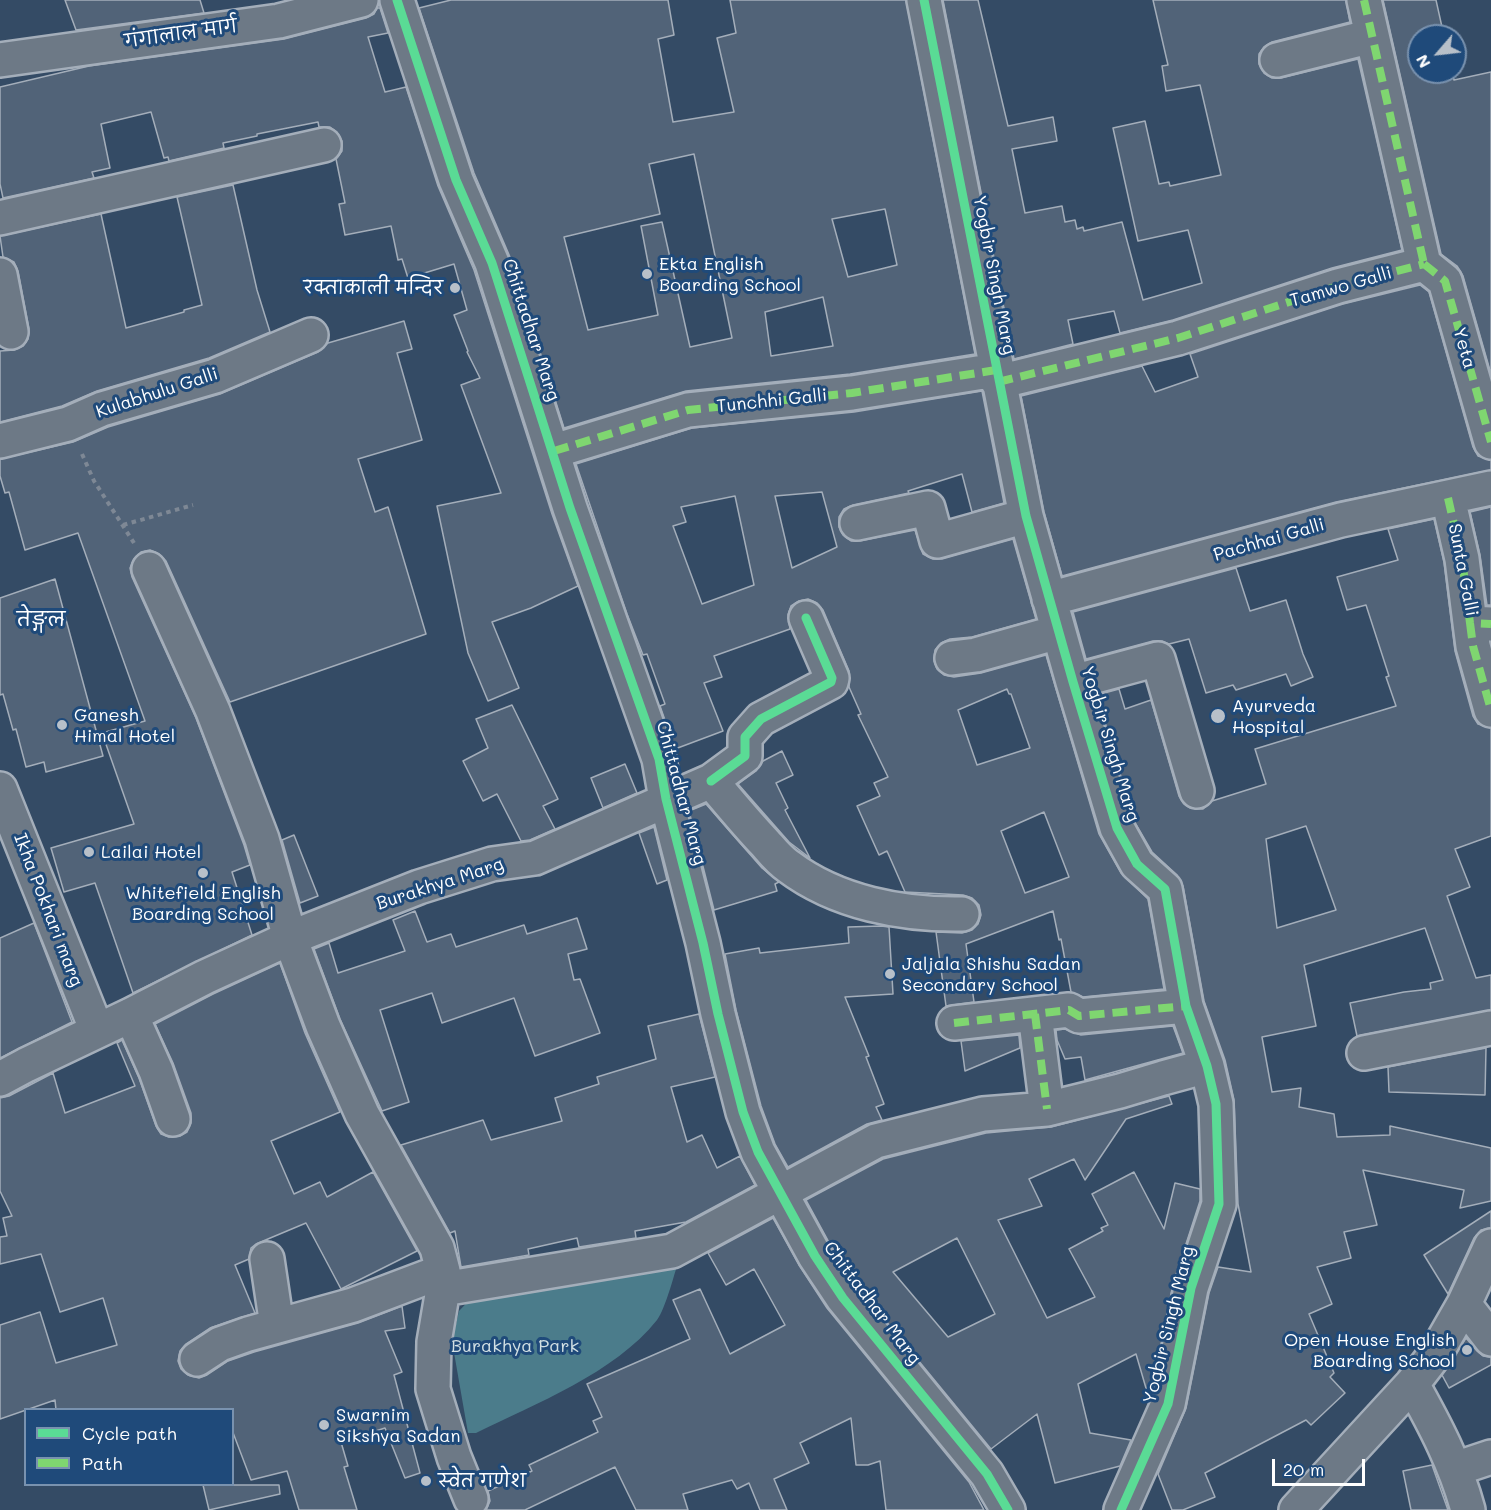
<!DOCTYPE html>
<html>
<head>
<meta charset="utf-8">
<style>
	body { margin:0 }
	#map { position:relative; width:1491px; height:1510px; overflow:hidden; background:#344b65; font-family:Mali,sans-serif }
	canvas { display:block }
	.legend { position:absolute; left:24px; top:1408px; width:210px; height:78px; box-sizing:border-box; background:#1f4a7a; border:2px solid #7992af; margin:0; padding:8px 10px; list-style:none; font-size:18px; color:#fff }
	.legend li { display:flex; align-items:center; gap:12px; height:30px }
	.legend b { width:30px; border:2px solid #7992af }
	.north { position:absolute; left:1407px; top:24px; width:60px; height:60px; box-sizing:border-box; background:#1f4a7a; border:2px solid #7992af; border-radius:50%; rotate:242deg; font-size:16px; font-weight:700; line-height:24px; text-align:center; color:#fff }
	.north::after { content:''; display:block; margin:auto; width:21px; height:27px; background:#b8c0c9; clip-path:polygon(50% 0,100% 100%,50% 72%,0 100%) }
	.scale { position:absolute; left:1272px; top:1459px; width:93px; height:27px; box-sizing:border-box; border:3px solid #fff; border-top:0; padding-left:8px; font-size:18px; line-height:21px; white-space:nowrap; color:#fff; -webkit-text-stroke:4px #1f4a7a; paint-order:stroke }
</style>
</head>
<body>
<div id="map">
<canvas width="1491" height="1510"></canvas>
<ul class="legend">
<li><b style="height:8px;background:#5adb95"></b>Cycle path</li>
<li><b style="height:8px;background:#7fd670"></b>Path</li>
</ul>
<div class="north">N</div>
<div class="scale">20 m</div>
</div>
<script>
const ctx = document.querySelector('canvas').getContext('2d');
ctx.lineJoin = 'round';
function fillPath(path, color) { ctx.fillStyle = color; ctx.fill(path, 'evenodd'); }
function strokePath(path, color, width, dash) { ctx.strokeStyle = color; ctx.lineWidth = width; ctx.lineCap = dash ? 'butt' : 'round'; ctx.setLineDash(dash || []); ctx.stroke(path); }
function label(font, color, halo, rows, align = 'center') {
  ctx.font = font + ' Mali,"Playpen Sans Deva",sans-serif'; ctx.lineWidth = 6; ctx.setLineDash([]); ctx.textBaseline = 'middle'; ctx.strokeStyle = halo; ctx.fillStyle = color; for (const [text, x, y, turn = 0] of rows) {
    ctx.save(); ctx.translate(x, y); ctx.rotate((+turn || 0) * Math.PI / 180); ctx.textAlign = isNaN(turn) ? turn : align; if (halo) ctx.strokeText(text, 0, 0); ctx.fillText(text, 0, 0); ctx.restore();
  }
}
const green = new Path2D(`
	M680,1256c-5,15 -14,52 -23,64 -42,53 -122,84 -181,113h-8l-16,-92 7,-30 19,-20z`);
const building = new Path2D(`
	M65,0h135l4,13 -128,17z
	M451,0h217l6,35 -16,4 15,83 61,-10 -17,-74 19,-5 -6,-33h176l69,354 -125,20 -164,17 -122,37 -54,-171 -36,-84 -55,-165zM694,154l38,184 -42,9 -28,-125 -21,4 17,89 -70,15 -24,-93 96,-23 -11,-50zM885,209l12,56 -49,12 -16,-58zM823,297l10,49 -62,10 -6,-44z
	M943,0h35l30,126 45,-9 4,24 -45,8 13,64 37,-7 3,16 10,-2 2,9 6,-2 1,4 38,-9 21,78 59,-17 -14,-53 -50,11 -25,-113 32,-7 14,63 10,-2 1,4 51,-11 -21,-90 -34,6 -4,-25 6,-1 -15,-65h193l4,22 -78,20 -8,5 -5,7v10l5,9 8,5h9l77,-19 44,191 -70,18 -159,52 -53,13 -6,-22 -46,9 5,24 -59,15z
	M1383,0h53l8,36h-25v36h33l2,8 37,-8v302l-28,-98 -6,-10 -16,-12z
	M377,8h3l8,25 -20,4 17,55 21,-5 32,99 36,84 78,244 26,72 -47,22 -39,14 27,66 -31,13 -20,-48 -31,-147 64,-13 -40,-108 19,-7 -13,-26 1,-1 -14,-36 13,-5 -13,-46 -46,14 -6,-19 -4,1 -7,-34 -46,9 -6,-31 6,-1 -9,-44 6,-8v-10l-5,-9 -7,-5h-11l-1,-5 -61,12v2l-34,7 1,5 -55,13 -1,-4 -4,1 -13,-46 -50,12 9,44 -18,4 2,6 -91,20 -3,-14v-97l89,-21 195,-27 82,-21 8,-4z
	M233,185l24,105 13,42 -61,26 -112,33 -35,15 -62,16v-71l14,-1 9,-4 5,-7 1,-10 -11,-58 -4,-9 -11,-5 -3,-21 101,-22 25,114 58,-16v-2l18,-5 -25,-108z
	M1420,285l9,7 44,155 5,9 13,4v10l-155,32 -274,74 -18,-64 -23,-116 121,-30 13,26 43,-15 -8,-23 153,-50z
	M404,321l8,28 -15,4 25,87 -64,19 17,53 13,-5 38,127 -196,68 -64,-141 -7,-7 -9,-4 -9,2 -7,7 -4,9 2,9 64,141 48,127 6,20 -18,7 20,63 -119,58 -38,-110 -31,9 -13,-44 83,-24 -32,-91 43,-12 -67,-188 -53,17 -16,-58 -4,1 -5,-17v-17l73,-17 35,-15 112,-33 98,-42 10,-9z
	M982,391l22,112 -32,9 -10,-38 -54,17 1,2 -56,12 -9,4 -5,8v10l4,8 8,6h9l55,-11 8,24 10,5h9l71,-20 23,80 -64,18 -22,2 -9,4 -6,7 -1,11 3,8 7,6 10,2 27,-4 65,-18 53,179 22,39 27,26 16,90 -81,8 -12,-5 -10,-53 -2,1 -6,-29 -87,33 8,58 -28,4 -10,-74 26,1 10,-3 6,-6 3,-9 -2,-10 -7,-7 -9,-3 -58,-3 -18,-41 -8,4 -22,-49 23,-10 -6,-13 14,-6 -30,-62 3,-1 -12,-27v-16l-26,-61 -6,-7 -9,-4 -9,2 -8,5 -3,9 2,14 -76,27 8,21 -18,6 19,48 -48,18 -15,-43 5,-2 -18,-50 -4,1 -16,-41 -51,-150 116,-36 162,-16zM822,492l15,55 -45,21 -17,-72zM735,496l19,89 -52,19 -29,-78 13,-4 -5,-15zM1007,689l2,5h2l19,54 -53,17 -19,-55zM1044,812l25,65 -44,16 -24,-62z
	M1491,507v98h-4l-7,-50 -10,-43z
	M1434,519l10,43 11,89 18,65 5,8 13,4v108l-36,13 15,38 -23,9 29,82 15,-3v35l-134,26 -7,-33 54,-11 27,-3 -1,-6 13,-3 -18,-52 -121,37 12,61 -54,11 10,55 29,-4 -2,19 35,7 3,23 53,-2v-9l101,22v53l-31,7 4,-18 -101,-20 14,55 -33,7 7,26 -34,9 15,37 -23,10 25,59 -4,4 15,16 -34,32 -5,-5 -101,53 10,24 -32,13h-11l-14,-36 28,-66 23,-115 9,-26 33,5 -13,-68 -4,-104 -9,-40 -21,-59 -21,-115 -6,-11 -25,-23 -18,-31 -37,-126 22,-6 6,20 26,-9 28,96 5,8 6,4 13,1 9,-8 54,-17 -11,-35 141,-43 -10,-29 3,-1 -23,-71 -19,5 -10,-33 61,-17 -10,-31zM1306,826l30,84 -59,18 -11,-89z
	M1236,568l14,43 36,-11 17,54 10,23 -22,9 -5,-12 -50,16 -3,-5 -27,8 -17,-54 -20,5 -7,-3h-9l-67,18 -13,-47z
	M55,579l48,177 -57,16 -2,-10 -18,5 -10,-38 -3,1 -10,-36 -3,1v-97z
	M512,705l46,94 -15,7 12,23 -25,11 -9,1 -24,-47 -14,7 -20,-40 25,-13 -12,-29z
	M782,751l11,24 -17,8 12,25 -3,2 25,48 -21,-16 -51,-58 18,-13 7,-10z
	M625,764l12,29 -34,15 -12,-30z
	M706,804l56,64 17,14 -4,2 2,7 -63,19 -25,-99z
	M654,827l13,53 -10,4 -18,-51z
	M294,835l24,61 -18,7 -18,-63z
	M415,911l12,31 24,-8 5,13 68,-22 3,9 50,-16 10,31 -19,5 6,26 6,-1 20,54 -65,23 -21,-58 -72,25 -10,-30 -52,17 29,92 -27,9 -42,-92 -26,-70 15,-6 9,30 67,-22 -12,-31z
	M34,923l38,99 -72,36v-120z
	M881,926l8,1 4,67 -48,3 24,59 -3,1 18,47 -8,3 6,13 -15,4 -79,43 -13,-23 -14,-38 -25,-96 -11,-56 34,-6 1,5 89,-10 -1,-16z
	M280,963l25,70 35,79 -69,29 23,53 26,-12 7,15 46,-25 44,79 -76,38 -35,-66 -50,21 -5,4 -2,11 -14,6 20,48 -45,15 -24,16 -6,7 -2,10 3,8 7,6 11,3 8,-3 21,-14 26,-9 104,-29 44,-17 3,22 -20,3 17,41 -8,3 26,98 -15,5 -20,-50 -44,14 7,24 -4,1 13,43h-58l-12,-39 -36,9 -19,-50v-20h-176l-1,-10 -55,19v-94l40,-13 16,51 61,-18 -14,-47 -43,14 -19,-58 -41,10v-27l7,-1 -4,-18 9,-2 -12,-25v-93l9,-2 44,-23 12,40 70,-27 -18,-43 5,-3 17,38 17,48 5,8 8,3 11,-1 7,-4 4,-9v-10l-18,-50 -18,-39 58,-30z
	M699,1014l16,63 -44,10 16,55 15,-7 15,33 23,-12 15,29 -69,37 -51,9 1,7 -57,9 -2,-9 -49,11 1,6 -68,12 -6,-36 -5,2 -49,-88 82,-25 8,20 71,-19 -7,-23 44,-14 -2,-7 59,-18 -8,-33z
	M1173,1026l10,27 -98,27 -4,-23 -16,2 -8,-19 -1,-10 9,-1 16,6z
	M1019,1035l1,13 -55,23 -4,-30z
	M1486,1048l-1,47 -96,-3 -1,-25z
	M1169,1096l3,8 -46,15 -41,61 -11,-21 -45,20 13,27 -44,14 49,98 48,-21 -26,-48 34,-18 -2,-3 7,-3 -16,-31 42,-22 30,57 11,-46 25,6v12l-27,83 -22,111h-3l-12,-41 -58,30 12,49 41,7 -11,26 -65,17 -18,-69 -46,35 -133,-162 -27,-41 -25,-46 77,-41 103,-26 65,-6zM957,1238l38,76 -47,23 -55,-65z
	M1491,1211v17l-10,2 -7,8 -26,56 -24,-39z
	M773,1218l26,47 28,43 142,174 15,28h-98l-6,-49 -12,4h-12l-5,-47 -51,25 9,20 -35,16 13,31h-27l-11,-27 -12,6 -5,-9 -49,14 5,16h-52l-21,-43 -90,43h-39l4,-9 -2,-10 44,-20 -3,-6 69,-33 -5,-11 9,-4 -15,-33 103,-45 -17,-39 27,-11 30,65 55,-29 -31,-56 -28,16 -18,-32z
	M1466,1338l11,13 6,5 8,1v8l-42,23 -7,-13z
	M1432,1465l16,45h-37l-8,-39z
	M203,1485h76l1,9 -71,16z`);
const path = new Path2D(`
	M82,454l12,27 40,62
	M123,525l70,-20`);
const minor = new Path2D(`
	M397,0l59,180 36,83 78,245 89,251 7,40 37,144 15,71 25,98 15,40 57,104 28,42 144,176 21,36
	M924,0l102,516 47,166 44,146 20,36 28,25 21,117 21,60 9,38 3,100 -28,84 -23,116 -47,106
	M1364,0l60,264
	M0,60l279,-39 82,-21
	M1277,60l95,-24
	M0,218l324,-73
	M1424,264l21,17 46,161
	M0,275l11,57
	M998,382l180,-44 160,-52 86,-22
	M0,441l68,-17 34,-15 113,-33 96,-41
	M554,451l134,-41 164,-17 144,-23
	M1448,498l14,61 8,64 21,1
	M857,523l71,-15 9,33 89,-25
	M149,569l64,142 49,128 28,99 33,88 39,88 75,134 6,23v18l-9,53 -1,47 21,68 17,42
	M1049,599l292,-79 150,-32
	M1470,623l3,23 18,64
	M952,658l24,-3 82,-23
	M1073,682l85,-23 39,132
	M711,781l34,-25v-19l16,-18 70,-37 1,-4 -26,-60
	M0,789l97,242
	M1035,1014l12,95
	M131,1015l25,56 17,48
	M954,1023l115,-13 10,6 107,-10
	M1364,1053l127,-25
	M0,1079l26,-14 105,-50 74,-38 85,-39 129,-51 73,-23 43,-6 176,-77c18,21 35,42 54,62 7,8 14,17 23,23 49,37 114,49 174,48
	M267,1259l10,67
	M443,1289l229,-38 204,-110 107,-27 64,-5 73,-18 43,-13 44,-12
	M1464,1304l27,35
	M197,1359l23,-15 28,-10 105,-29 90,-34
	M1412,1384c23,41 44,81 56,126
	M1455,1469l36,-12
	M1296,1510l116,-126 24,-31 28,-49 27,-58`);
const quiet = new Path2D(`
	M1364,0l60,264
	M1424,264l21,17 46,161
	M998,382l180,-44 160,-52 86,-22
	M554,451l134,-41 164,-17 144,-23
	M1448,498l14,61 8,64 21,1
	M1470,623l3,23 18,64
	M1035,1014l12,95
	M954,1023l115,-13 10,6 107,-10`);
const cycleway = new Path2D(`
	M397,0l59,180 36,83 78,245 89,251 7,40 37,144 15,71 25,98 15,40 57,104 28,42 144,176 21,36
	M924,0l102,516 47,166 44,146 20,36 28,25 21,117 21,60 9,38 3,100 -28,84 -23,116 -47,106
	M711,781l34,-25v-19l16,-18 70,-37 1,-4 -26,-60`);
const markers = [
	[647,274,6,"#b8c0c9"],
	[455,288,6,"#b8c0c9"],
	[1218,716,8,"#b8c0c9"],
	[62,725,6,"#b8c0c9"],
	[89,852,6,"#b8c0c9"],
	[203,873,6,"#b8c0c9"],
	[890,974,6,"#b8c0c9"],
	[1467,1350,6,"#b8c0c9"],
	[324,1425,6,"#b8c0c9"],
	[426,1481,6,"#b8c0c9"]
];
const streetNames = [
	["गंगालाल मार्ग",181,34,-8],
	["Yogbir Singh Marg",994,275,79],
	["Tamwo Galli",1341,287,-16],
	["Chittadhar Marg",531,330,72],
	["Yeta",1464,348,74],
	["Kulabhulu Galli",157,393,-18],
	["Tunchhi Galli",772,401,-6],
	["Pachhai Galli",1269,540,-16],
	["Sunta Galli",1463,570,79],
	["Yogbir Singh Marg",1110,744,73],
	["Chittadhar Marg",681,793,75],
	["Burakhya Marg",440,884,-18],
	["Ikha Pokhari marg",48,910,69],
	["Chittadhar Marg",872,1303,53],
	["Yogbir Singh Marg",1169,1325,-76]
];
const poiNames = [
	["Ekta English",659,264],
	["Boarding School",659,285],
	["रक्ताकाली मन्दिर",443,288,"right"],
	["Ayurveda",1232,706],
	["Hospital",1232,727],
	["Ganesh",74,715],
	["Himal Hotel",74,736],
	["Lailai Hotel",101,852],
	["Whitefield English",203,893,"center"],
	["Boarding School",203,914,"center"],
	["Jaljala Shishu Sadan",902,964],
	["Secondary School",902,985],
	["Open House English",1455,1340,"right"],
	["Boarding School",1455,1361,"right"],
	["Swarnim",336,1415],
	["Sikshya Sadan",336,1436],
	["स्वेत गणेश",438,1481]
];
const parkNames = [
	["Burakhya Park",515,1346]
];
const neighbourhoodNames = [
	["तेङ्गल",41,620]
];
fillPath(green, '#4b7c8b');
fillPath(building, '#516378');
strokePath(building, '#a4aeba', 1.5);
strokePath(minor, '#a4aeba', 38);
strokePath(path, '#7e8895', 4, [4.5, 4.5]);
strokePath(minor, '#6d7986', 33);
strokePath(quiet, '#7fd670', 8, [15, 8]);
strokePath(cycleway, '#5adb95', 9);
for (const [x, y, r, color] of markers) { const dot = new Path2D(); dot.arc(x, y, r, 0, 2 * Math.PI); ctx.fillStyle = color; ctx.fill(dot); strokePath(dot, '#1f4a7a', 2); }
label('18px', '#fff', '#1f4a7a', streetNames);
label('18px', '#fff', '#1f4a7a', poiNames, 'left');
label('18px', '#d3e0e4', '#1f4a7a', parkNames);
label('20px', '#fff', '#1f4a7a', neighbourhoodNames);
</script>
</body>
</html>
